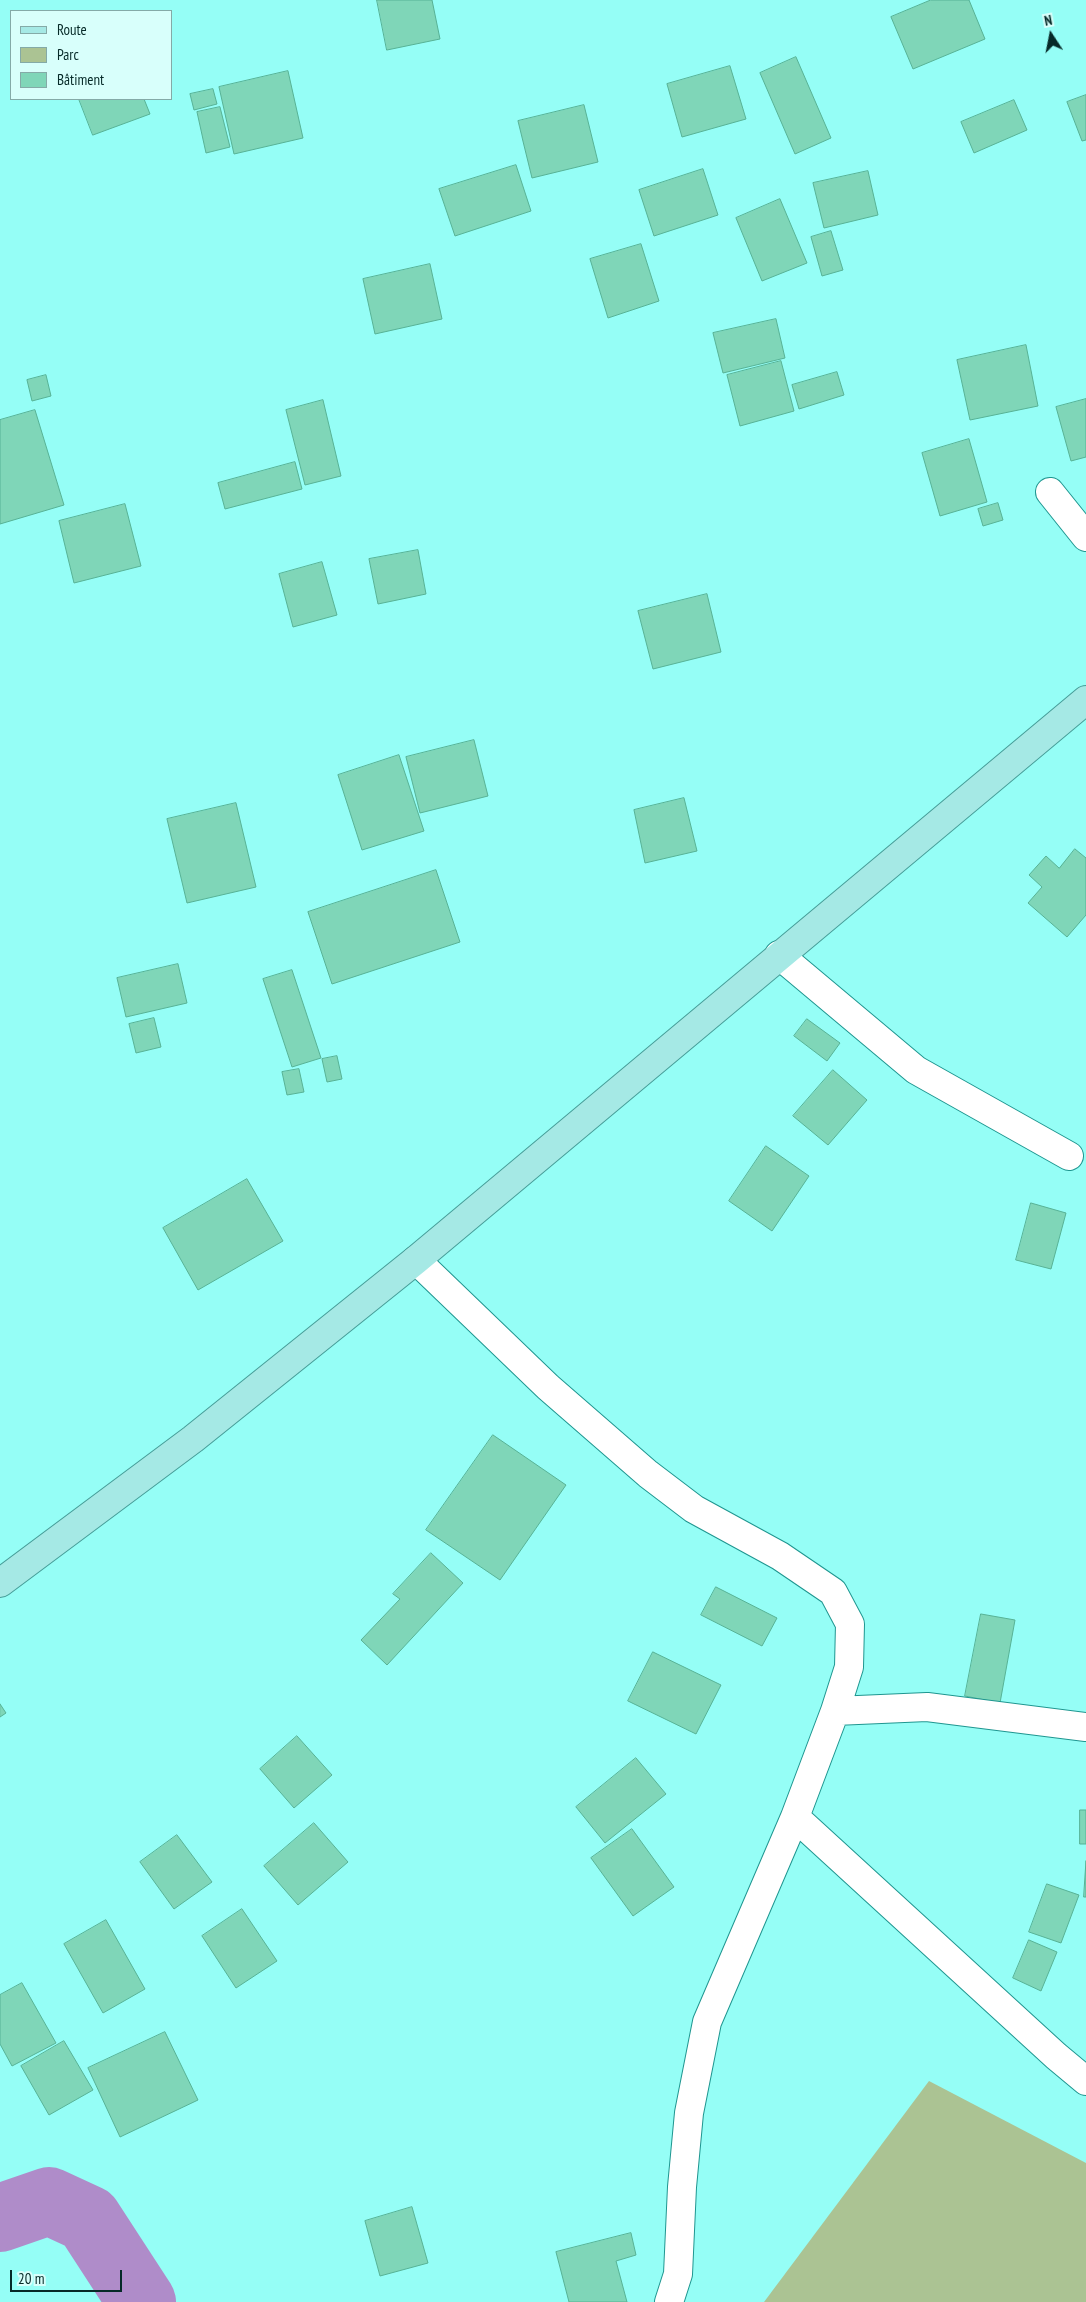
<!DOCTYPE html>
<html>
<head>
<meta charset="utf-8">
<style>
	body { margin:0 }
	#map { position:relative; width:1086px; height:2302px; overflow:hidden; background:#95fef6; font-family:"PT Sans Narrow",sans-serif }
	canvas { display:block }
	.legend { position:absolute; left:10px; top:10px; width:162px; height:90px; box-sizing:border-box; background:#d8fffb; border:1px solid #84aaa7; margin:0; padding:6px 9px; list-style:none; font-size:15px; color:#062a28 }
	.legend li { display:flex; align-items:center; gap:10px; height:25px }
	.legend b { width:25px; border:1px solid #84aaa7 }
	.north { position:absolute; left:1026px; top:10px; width:50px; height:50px; -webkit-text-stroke:4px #d8fffb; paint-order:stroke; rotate:349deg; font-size:14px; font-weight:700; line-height:20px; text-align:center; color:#062a28 }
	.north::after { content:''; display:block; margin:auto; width:18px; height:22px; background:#062a28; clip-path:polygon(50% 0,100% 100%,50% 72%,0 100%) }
	.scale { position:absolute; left:10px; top:2270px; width:112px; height:22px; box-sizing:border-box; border:2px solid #062a28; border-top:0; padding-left:6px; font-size:15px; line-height:18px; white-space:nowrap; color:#062a28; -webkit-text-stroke:4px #d8fffb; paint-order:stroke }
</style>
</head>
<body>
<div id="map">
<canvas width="1086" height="2302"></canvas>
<ul class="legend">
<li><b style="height:6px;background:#a5e9e5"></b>Route</li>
<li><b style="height:14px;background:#abc393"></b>Parc</li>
<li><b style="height:14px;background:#7fd6b8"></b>Bâtiment</li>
</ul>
<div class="north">N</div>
<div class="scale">20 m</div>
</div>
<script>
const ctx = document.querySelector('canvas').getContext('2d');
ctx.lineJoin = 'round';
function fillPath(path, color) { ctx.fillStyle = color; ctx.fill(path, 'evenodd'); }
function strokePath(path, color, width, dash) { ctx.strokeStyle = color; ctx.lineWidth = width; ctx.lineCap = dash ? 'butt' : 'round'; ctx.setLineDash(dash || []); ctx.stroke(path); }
const green = new Path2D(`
	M929,2081l157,82v139h-322z`);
const river = new Path2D(`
	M0,2218l49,-17 39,18 54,83`);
const building = new Path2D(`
	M377,0h55l8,39 -53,11z
	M931,0h38l16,39 -72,30 -22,-52z
	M796,57l35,81 -36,16 -35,-81z
	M730,66l16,53 -64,18 -15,-53z
	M288,71l15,67 -69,16 -15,-67z
	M213,89l4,15 -23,6 -4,-16z
	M1086,95v45l-4,1 -15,-39z
	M79,99h65l6,15 -57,21z
	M1014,100l13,30 -53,23 -13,-31z
	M584,105l14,57 -66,16 -14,-57z
	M220,107l10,40 -24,6 -9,-41z
	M516,165l15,46 -76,25 -16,-47z
	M703,169l15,46 -64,21 -15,-46z
	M868,171l10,44 -54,13 -11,-45z
	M780,199l27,64 -45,18 -26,-63z
	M831,231l12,39 -21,6 -11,-39z
	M641,244l18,57 -51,17 -18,-59z
	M430,264l12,55 -67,15 -12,-55z
	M776,319l9,39 -62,15 -10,-40z
	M1026,345l12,61 -68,14 -13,-60z
	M781,361l13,50 -54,15 -13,-51z
	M837,372l7,23 -45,14 -7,-24z
	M46,375l5,21 -19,5 -5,-21z
	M1086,399v58l-15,4 -15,-54z
	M323,400l18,76 -36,9 -19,-75z
	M35,410l29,95 -64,19v-104z
	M969,439l18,63 -47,14 -18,-63z
	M295,462l7,27 -77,20 -7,-26z
	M998,503l5,17 -20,6 -5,-17z
	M125,504l16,62 -67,17 -15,-62z
	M418,550l8,44 -48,10 -9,-45z
	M322,562l15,53 -44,12 -14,-53z
	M707,594l14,58 -68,17 -15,-58z
	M474,740l14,56 -68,17 -14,-56z
	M399,755l25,76 -62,19 -24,-75z
	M684,798l13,53 -52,12 -11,-53z
	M236,803l20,84 -69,16 -20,-84z
	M1075,849l11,9v57l-19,22 -39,-34 14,-16 -13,-12 17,-19 13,12z
	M436,870l24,72 -128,42 -24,-72z
	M178,964l9,39 -61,14 -9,-39z
	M292,970l29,88 -29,9 -29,-88z
	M154,1018l7,29 -25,6 -7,-29z
	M807,1019l33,24 -13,18 -33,-25z
	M337,1056l5,23 -15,3 -5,-23z
	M299,1069l5,23 -17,3 -5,-23z
	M833,1070l34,30 -39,45 -35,-29z
	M766,1146l43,30 -37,55 -43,-30z
	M247,1179l36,62 -85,49 -35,-62z
	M1031,1203l35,10 -15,56 -35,-9z
	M493,1435l73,50 -66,95 -74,-50z
	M431,1553l32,30 -76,82 -26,-25 39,-41 -7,-5z
	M716,1587l61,31 -15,28 -61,-31z
	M981,1614l34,6 -15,83 -35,-7z
	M653,1652l68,33 -25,49 -68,-33z
	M0,1704l6,9 -6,4z
	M297,1736l35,39 -38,33 -34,-39z
	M636,1758l30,36 -61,49 -29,-36z
	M1080,1810h6v34h-6z
	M314,1823l34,39 -50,43 -34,-39z
	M632,1829l42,58 -41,29 -42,-58z
	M177,1835l35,47 -38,27 -34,-47z
	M1086,1861v36h-2z
	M1047,1884l32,11 -18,48 -32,-11z
	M242,1909l35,52 -41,27 -34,-52z
	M106,1920l39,69 -42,24 -39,-69z
	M1029,1940l28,12 -16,39 -28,-13z
	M22,1983l34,60 -44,23 -12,-22v-49z
	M165,2032l33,68 -78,37 -32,-69z
	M64,2041l29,49 -44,25 -28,-49z
	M412,2207l16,56 -48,13 -15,-55z
	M631,2233l5,22 -20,6 11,41h-58l-13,-50z`);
const minor = new Path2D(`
	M1050,492l36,45
	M779,955l137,115 153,86
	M416,1260l132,127 100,87 46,35 86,47 53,36 17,32 -1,43 -14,44 -40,106 -88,205 -18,91 -7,74 -4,87 -9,28
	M835,1711l92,-4 159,20
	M795,1817l261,239 30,25`);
const primary = new Path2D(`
	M0,1583l193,-144 223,-179 670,-560`);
fillPath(green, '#abc393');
strokePath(river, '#af8cc9', 68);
fillPath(building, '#7fd6b8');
strokePath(building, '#57b295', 1);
strokePath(minor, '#1f9690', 30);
strokePath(primary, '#469d98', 30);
strokePath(minor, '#fff', 28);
strokePath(primary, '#a5e9e5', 28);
</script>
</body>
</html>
